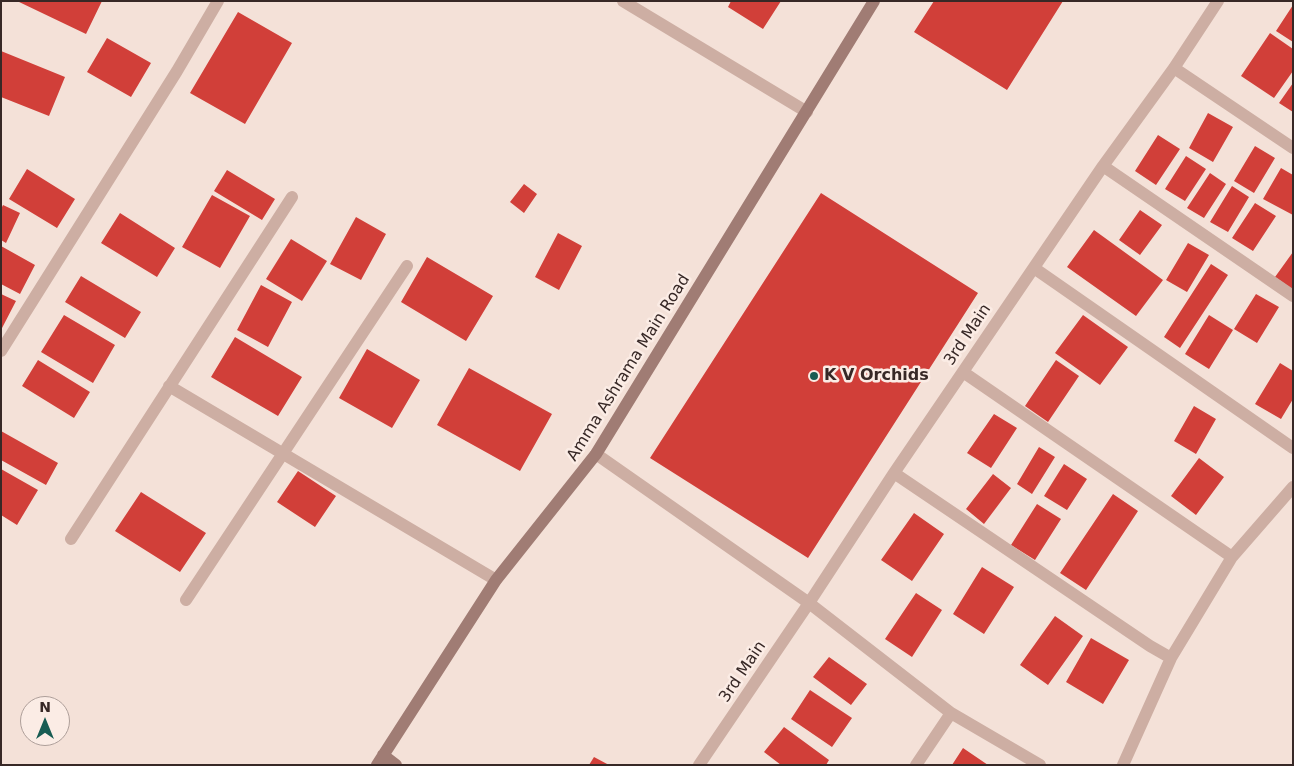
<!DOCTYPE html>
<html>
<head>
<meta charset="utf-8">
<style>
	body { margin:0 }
	#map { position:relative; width:1294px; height:766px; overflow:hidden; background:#f4e1d8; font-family:"DejaVu Sans",sans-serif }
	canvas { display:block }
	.frame { position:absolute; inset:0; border:2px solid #372826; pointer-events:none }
	.north { position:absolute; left:20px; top:696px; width:50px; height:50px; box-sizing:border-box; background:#fbece5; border:1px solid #ad9e99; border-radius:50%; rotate:0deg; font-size:14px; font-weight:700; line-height:20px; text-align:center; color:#372826 }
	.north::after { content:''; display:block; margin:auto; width:18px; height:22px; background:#185c53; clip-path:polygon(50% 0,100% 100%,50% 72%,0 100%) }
</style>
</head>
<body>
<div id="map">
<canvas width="1294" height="766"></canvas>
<div class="frame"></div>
<div class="north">N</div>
</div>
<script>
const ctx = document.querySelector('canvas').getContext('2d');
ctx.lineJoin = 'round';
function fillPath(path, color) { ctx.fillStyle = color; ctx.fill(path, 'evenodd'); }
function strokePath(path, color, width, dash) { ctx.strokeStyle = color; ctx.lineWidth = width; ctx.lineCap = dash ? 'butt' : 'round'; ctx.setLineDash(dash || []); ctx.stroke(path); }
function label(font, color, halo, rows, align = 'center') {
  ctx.font = font + ' "DejaVu Sans",sans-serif'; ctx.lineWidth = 5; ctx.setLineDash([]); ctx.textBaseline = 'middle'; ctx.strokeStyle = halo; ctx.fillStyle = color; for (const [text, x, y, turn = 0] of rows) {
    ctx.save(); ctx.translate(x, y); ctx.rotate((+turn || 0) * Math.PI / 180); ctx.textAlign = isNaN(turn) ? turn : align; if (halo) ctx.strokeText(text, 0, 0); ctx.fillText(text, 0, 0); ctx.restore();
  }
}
const building = new Path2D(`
	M17,1h85l-16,33z
	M731,1h50l-18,28 -35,-22z
	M934,1h129l-56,89 -93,-58z
	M1293,5v37l-17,-11z
	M238,12l54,31 -47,81 -55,-31z
	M1270,33l23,16v22l-19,27 -33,-22z
	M107,38l44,25 -20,34 -44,-25z
	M1,51l64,26 -16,39 -48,-19z
	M1293,83v29l-14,-9z
	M1208,113l25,14 -20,35 -24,-14z
	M1158,135l22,14 -24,36 -21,-14z
	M1255,146l20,12 -21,35 -20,-12z
	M1186,156l20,13 -21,32 -20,-12z
	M1281,168l12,7v40l-30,-16z
	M27,169l48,30 -18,29 -48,-29z
	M227,170l48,29 -13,21 -48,-29z
	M1210,173l16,11 -22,34 -17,-10z
	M524,184l13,10 -13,19 -14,-11z
	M1232,186l17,11 -21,35 -18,-10z
	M821,193l157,100 -170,265 -158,-100z
	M212,195l38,21 -30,52 -38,-21z
	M1255,203l21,13 -23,35 -21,-13z
	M3,205l17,8 -14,30 -5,-3v-31z
	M1140,210l22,15 -22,30 -21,-15z
	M120,213l55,35 -18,29 -56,-34z
	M356,217l30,17 -25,46 -31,-16z
	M1094,230l69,50 -27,36 -69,-49z
	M558,233l24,13 -23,44 -24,-13z
	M291,239l36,22 -25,40 -36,-22z
	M1188,243l21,12 -22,37 -21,-12z
	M1,246l34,19 -15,29 -19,-10z
	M1293,252v38l-18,-13z
	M427,257l66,39 -27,45 -65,-39z
	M1211,264l17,11 -48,73 -16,-11z
	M81,276l60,36 -16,26 -60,-36z
	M261,285l31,17 -24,45 -31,-17z
	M1,294l15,7 -15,29z
	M1256,294l23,13 -22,36 -23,-14z
	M64,315l51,30 -22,38 -52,-31z
	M1083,315l45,32 -28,38 -45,-32z
	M1209,315l24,15 -24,39 -24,-15z
	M235,337l67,40 -24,39 -67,-39z
	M367,349l53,31 -28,48 -53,-30z
	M38,360l52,32 -16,26 -52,-32z
	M1056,360l23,16 -31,46 -23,-16z
	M1280,363l13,8v28l-12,20 -26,-15z
	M469,368l83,46 -32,57 -83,-46z
	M1194,406l22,13 -20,35 -22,-13z
	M994,414l23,14 -26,40 -24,-15z
	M1,431l57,32 -12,22 -45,-25z
	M1039,447l16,10 -23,37 -15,-10z
	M1199,458l25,19 -28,38 -25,-19z
	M1064,464l23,15 -20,31 -23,-14z
	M1,469l37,21 -21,35 -16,-10z
	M298,471l38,25 -21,31 -38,-25z
	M993,474l18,14 -27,36 -18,-15z
	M141,492l65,41 -26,39 -65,-41z
	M1113,494l25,17 -52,79 -26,-17z
	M1037,504l24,15 -26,41 -24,-15z
	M914,513l30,21 -32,47 -31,-21z
	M982,567l32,20 -30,47 -31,-20z
	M916,593l26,17 -30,47 -27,-18z
	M1055,616l28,20 -35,49 -28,-20z
	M1091,638l38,22 -26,44 -37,-22z
	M829,657l38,27 -16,21 -38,-28z
	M810,690l42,28 -20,29 -41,-28z
	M784,727l45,33 -3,5h-45l-17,-13z
	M963,748l25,17h-36z
	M594,757l15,8h-20z`);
const street = new Path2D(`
	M623,1l184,111
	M1174,68l119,80
	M1103,166l190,130
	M1034,268l259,180
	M1,351l176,-280 41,-70
	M963,372l269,185
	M169,386l327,194
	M596,454l213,149 142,110 89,52
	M894,473l256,173 21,12
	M71,539l221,-342
	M186,600l221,-334
	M699,765l110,-162 85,-130 209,-307 71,-98 44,-67
	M916,765l35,-52
	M1123,765l48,-107 61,-101 61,-70`);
const secondary = new Path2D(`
	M383,755l13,10
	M377,765l119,-185 100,-126 278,-453`);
const markers = [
	[814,376,5,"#185c53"]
];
const streetNames = [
	["3rd Main",968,335,-56],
	["Amma Ashrama Main Road",629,368,-58],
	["3rd Main",743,672,-56]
];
const poiNames = [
	["K V Orchids",824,376]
];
fillPath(building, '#d13f39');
strokePath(street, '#cdaea3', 12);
strokePath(secondary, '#a07c74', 12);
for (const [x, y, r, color] of markers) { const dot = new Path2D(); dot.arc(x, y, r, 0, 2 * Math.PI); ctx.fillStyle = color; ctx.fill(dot); strokePath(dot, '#fbece5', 2); }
label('16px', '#372826', '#fbece5', streetNames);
label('bold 16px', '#372826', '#fbece5', poiNames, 'left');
</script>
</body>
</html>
